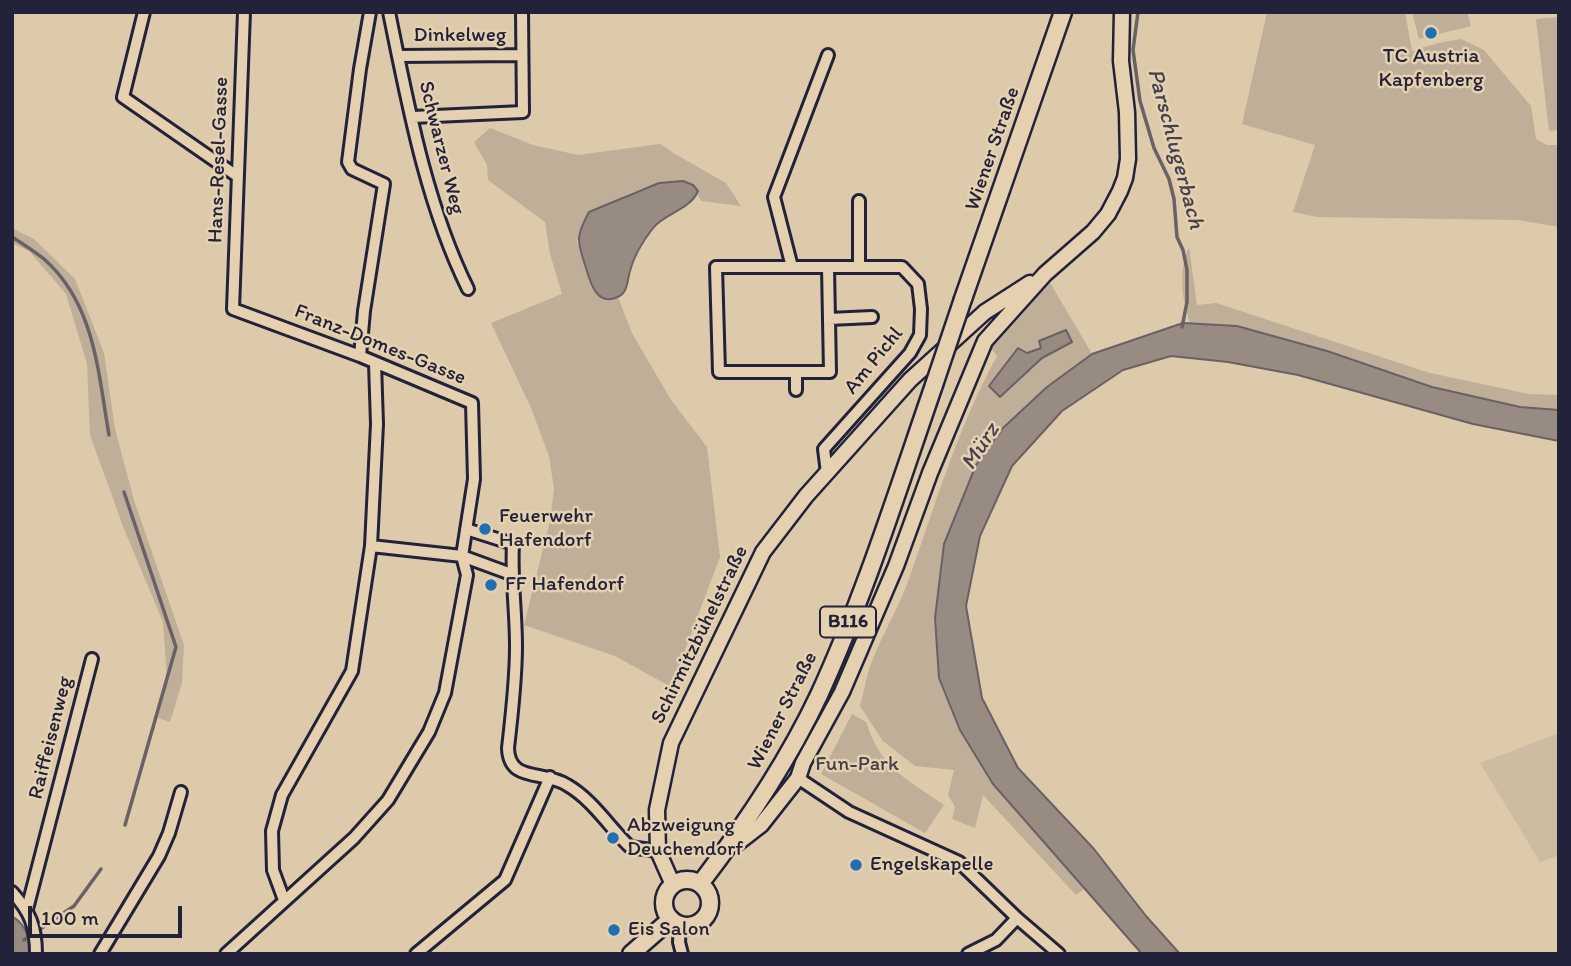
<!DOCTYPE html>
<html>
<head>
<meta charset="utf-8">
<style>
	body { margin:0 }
	#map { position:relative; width:1571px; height:966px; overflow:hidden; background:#ddcaaa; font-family:Itim,sans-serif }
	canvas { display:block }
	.frame { position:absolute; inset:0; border:14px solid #22223b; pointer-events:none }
	.scale { position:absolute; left:28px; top:906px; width:154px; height:32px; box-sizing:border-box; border:4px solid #22223b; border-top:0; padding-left:9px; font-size:21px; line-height:24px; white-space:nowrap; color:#22223b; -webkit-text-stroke:5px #e5d1af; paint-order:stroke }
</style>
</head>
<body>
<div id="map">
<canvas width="1571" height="966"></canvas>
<div class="frame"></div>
<div class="scale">100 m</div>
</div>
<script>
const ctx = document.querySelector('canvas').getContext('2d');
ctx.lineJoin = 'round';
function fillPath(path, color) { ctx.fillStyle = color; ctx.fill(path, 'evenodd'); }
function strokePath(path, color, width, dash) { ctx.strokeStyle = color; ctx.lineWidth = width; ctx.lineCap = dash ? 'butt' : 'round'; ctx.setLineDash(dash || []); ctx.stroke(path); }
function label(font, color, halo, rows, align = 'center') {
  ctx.font = font + ' Itim,sans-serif'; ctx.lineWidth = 5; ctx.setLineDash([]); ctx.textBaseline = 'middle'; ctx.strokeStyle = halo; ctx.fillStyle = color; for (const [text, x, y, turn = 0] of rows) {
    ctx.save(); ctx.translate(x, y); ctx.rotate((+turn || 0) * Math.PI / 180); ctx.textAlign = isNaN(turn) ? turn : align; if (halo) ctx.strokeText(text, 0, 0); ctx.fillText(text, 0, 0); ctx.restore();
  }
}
const built = new Path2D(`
	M1559,733v122l-19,7 -60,-99z`);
const green = new Path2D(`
	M1267,12h138l7,39 26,-8 23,-4 23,11 47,56 5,33 11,6h12v82l-41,-7 -201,-3 -24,-5 22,-67 -73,-21z
	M1412,12h55l4,14 -52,13z
	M1559,17v113l-10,1 -13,-112z
	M490,128l43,17 45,10 82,-11 15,10 51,29 15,23 -40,-5 -8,-16 -34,-2 -31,11 -13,7 -35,28 -3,13 14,40 17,18 10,-3 14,36 39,67 36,47 13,110 -49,130 -56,-31 -91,-31 26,-104 4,-32 -5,-33 -18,-48 -40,-85 71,-29 -12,-40 -5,-32 -57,-42 -1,-15 -13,-23z
	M12,228l22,11 41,40 29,74 11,76 19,71 50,145 -2,38 -12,39 -12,-4 9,-40 -4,-56 -39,-93 -34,-94 -3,-71 -21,-70 -37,-43 -17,-8z
	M1189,247l8,58 19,-2 214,70 99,21 30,1v15l-39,-3 -88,-20 -105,-36 -90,-25 -47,-3c-8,-24 -12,-52 -1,-76z
	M1045,274l47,80 -45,33 -44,41 -59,116 49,239 91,106 -8,6 -93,-100 -8,33 -23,-9 3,-12 -7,-12 6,-25 -39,-4 -32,-25 -23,-35c4,-14 6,-29 11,-42 11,-30 29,-58 39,-88 27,-76 48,-149 87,-220l-12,-15z
	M852,714l14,8c15,46 39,56 78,83l-19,28 -104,-59z`);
const water = new Path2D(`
	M683,181l10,4 5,6c-8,19 -33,22 -45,37 -10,13 -19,27 -23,43 -2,6 -2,15 -6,21 -2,3 -6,5 -9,6 -19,7 -25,-17 -29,-30 -9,-28 -11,-30 3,-56l70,-29z
	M1183,323l54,3 90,25 105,36 88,20 39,3v31l-86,-17 -175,-49 -70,-13 -57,-6 -48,14 -61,41 -50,55 -32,70 -14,70 16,92 36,70 76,81 52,67 34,38h-38l-149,-170 -33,-54 -21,-52 -4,-60 9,-74 32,-79 27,-37 44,-41 45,-33z
	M1066,330l6,12 -30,16 -42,39 -11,-11 29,-38 9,5 14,-5 -2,-7z
	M12,916c14,9 18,21 18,38h-18z`);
const stream = new Path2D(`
	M1138,12l-5,38 7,51 14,47 15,31 5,20 3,38 6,13 4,20v32l-5,25
	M12,237c11,7 22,14 32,22 51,45 54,113 65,176
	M124,492l52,155 -51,178
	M24,940l50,-34 27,-37`);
const street = new Path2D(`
	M144,12l-21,85 114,79
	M389,12c19,93 37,192 79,277
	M398,56l124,-1
	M413,117l110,-5 -1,-100
	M859,201v66
	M792,267l-18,-70 54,-142
	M829,319l43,-2
	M360,356l4,-45 20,-127 -32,-15 -4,-7 12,-93 10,-57
	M796,373v17
	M827,473l-3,-24 86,-96 10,-18 1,-26 -3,-25 -16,-17h-186l3,105h111l-2,-105
	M466,529l47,15c-2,34 3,67 3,102 0,34 -4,68 -8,102 1,35 35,22 59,37 26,15 42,42 63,62l28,4
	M371,546l91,10 49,18
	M798,778l51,34 110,50 58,56 42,36
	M12,892c18,20 24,34 24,62
	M284,900l-11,-30 -1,-39 10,-36 70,-124 19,-125 6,-122 -2,-61
	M27,909l65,-250
	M680,925l-1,17 3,12
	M100,954l59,-98 10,-23 12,-41
	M226,954l128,-116 34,-38 41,-68 16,-39 22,-118 -5,-19 12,-77 -2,-76 -112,-47 -127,-47 11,-297
	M416,954l89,-74 45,-103
	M968,954l28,-14 21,-22`);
const secondary = new Path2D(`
	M731,844l8,-2 22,-17 37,-47 5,-15 39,-71 54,-126 34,-93 55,-132 60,-67 48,-42 15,-18 12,-23 5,-13 3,-19 -1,-47 -6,-51 1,-49
	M673,885l-15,-34 -1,-41 14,-67 92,-191 43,-56 104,-116 75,-68 45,-29`);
const primary = new Path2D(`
	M963,299l100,-287
	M664 903a23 23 0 1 1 46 0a23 23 0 1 1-46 0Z
	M700,884c45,-59 87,-121 119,-189 46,-100 79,-206 115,-310
	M631,954l40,-35`);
const primaryBridge = new Path2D(`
	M934,385l29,-86`);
const markers = [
	[1431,33,7,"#1f6fb2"],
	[485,529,7,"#1f6fb2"],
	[491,585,7,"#1f6fb2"],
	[613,838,7,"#1f6fb2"],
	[856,865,7,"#1f6fb2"],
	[614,930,7,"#1f6fb2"]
];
const shields = [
	[848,622,56]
];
const shieldNames = [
	["B116",848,622]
];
const streetNames = [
	["Dinkelweg",460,36],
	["Schwarzer Weg",441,148,76],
	["Wiener Straße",993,149,-71],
	["Hans-Resel-Gasse",219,160,-88],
	["Franz-Domes-Gasse",380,345,22],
	["Am Pichl",874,361,-51],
	["Schirmitzbühelstraße",700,635,-64],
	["Wiener Straße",783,711,-63],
	["Raiffeisenweg",51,738,-76]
];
const poiNames = [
	["TC Austria",1431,57,"center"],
	["Kapfenberg",1431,81,"center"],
	["Feuerwehr",499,517],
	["Hafendorf",499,541],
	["FF Hafendorf",505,585],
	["Abzweigung",627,826],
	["Deuchendorf",627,850],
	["Engelskapelle",870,865],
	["Eis Salon",628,930]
];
const parkNames = [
	["Fun-Park",857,765]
];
const waterNames = [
	["Parschlugerbach",1175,149,75],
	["Mürz",981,447,-57]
];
fillPath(built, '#cdbca1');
fillPath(green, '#bfae98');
fillPath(water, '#988b82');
strokePath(water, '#696166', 2);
strokePath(stream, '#696166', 3.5);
strokePath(street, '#22223b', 16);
strokePath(secondary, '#22223b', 19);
strokePath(primary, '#22223b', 21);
strokePath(street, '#e5d1af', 10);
strokePath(secondary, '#e5d1af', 14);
strokePath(primary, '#e5d1af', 16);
strokePath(primaryBridge, '#22223b', 21, []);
strokePath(primaryBridge, '#e5d1af', 16);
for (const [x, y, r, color] of markers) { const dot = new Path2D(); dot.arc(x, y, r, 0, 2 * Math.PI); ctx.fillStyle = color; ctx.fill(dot); strokePath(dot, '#e5d1af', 2.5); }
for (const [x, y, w] of shields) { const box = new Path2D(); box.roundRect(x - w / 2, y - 15.5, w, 31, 5); ctx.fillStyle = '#e5d1af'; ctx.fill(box); strokePath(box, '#22223b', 2); }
label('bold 19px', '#22223b', null, shieldNames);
label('21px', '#22223b', '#e5d1af', streetNames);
label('21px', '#22223b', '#e5d1af', poiNames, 'left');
label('21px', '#413e4e', '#e5d1af', parkNames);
label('italic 23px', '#454250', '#e5d1af', waterNames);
</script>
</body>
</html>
